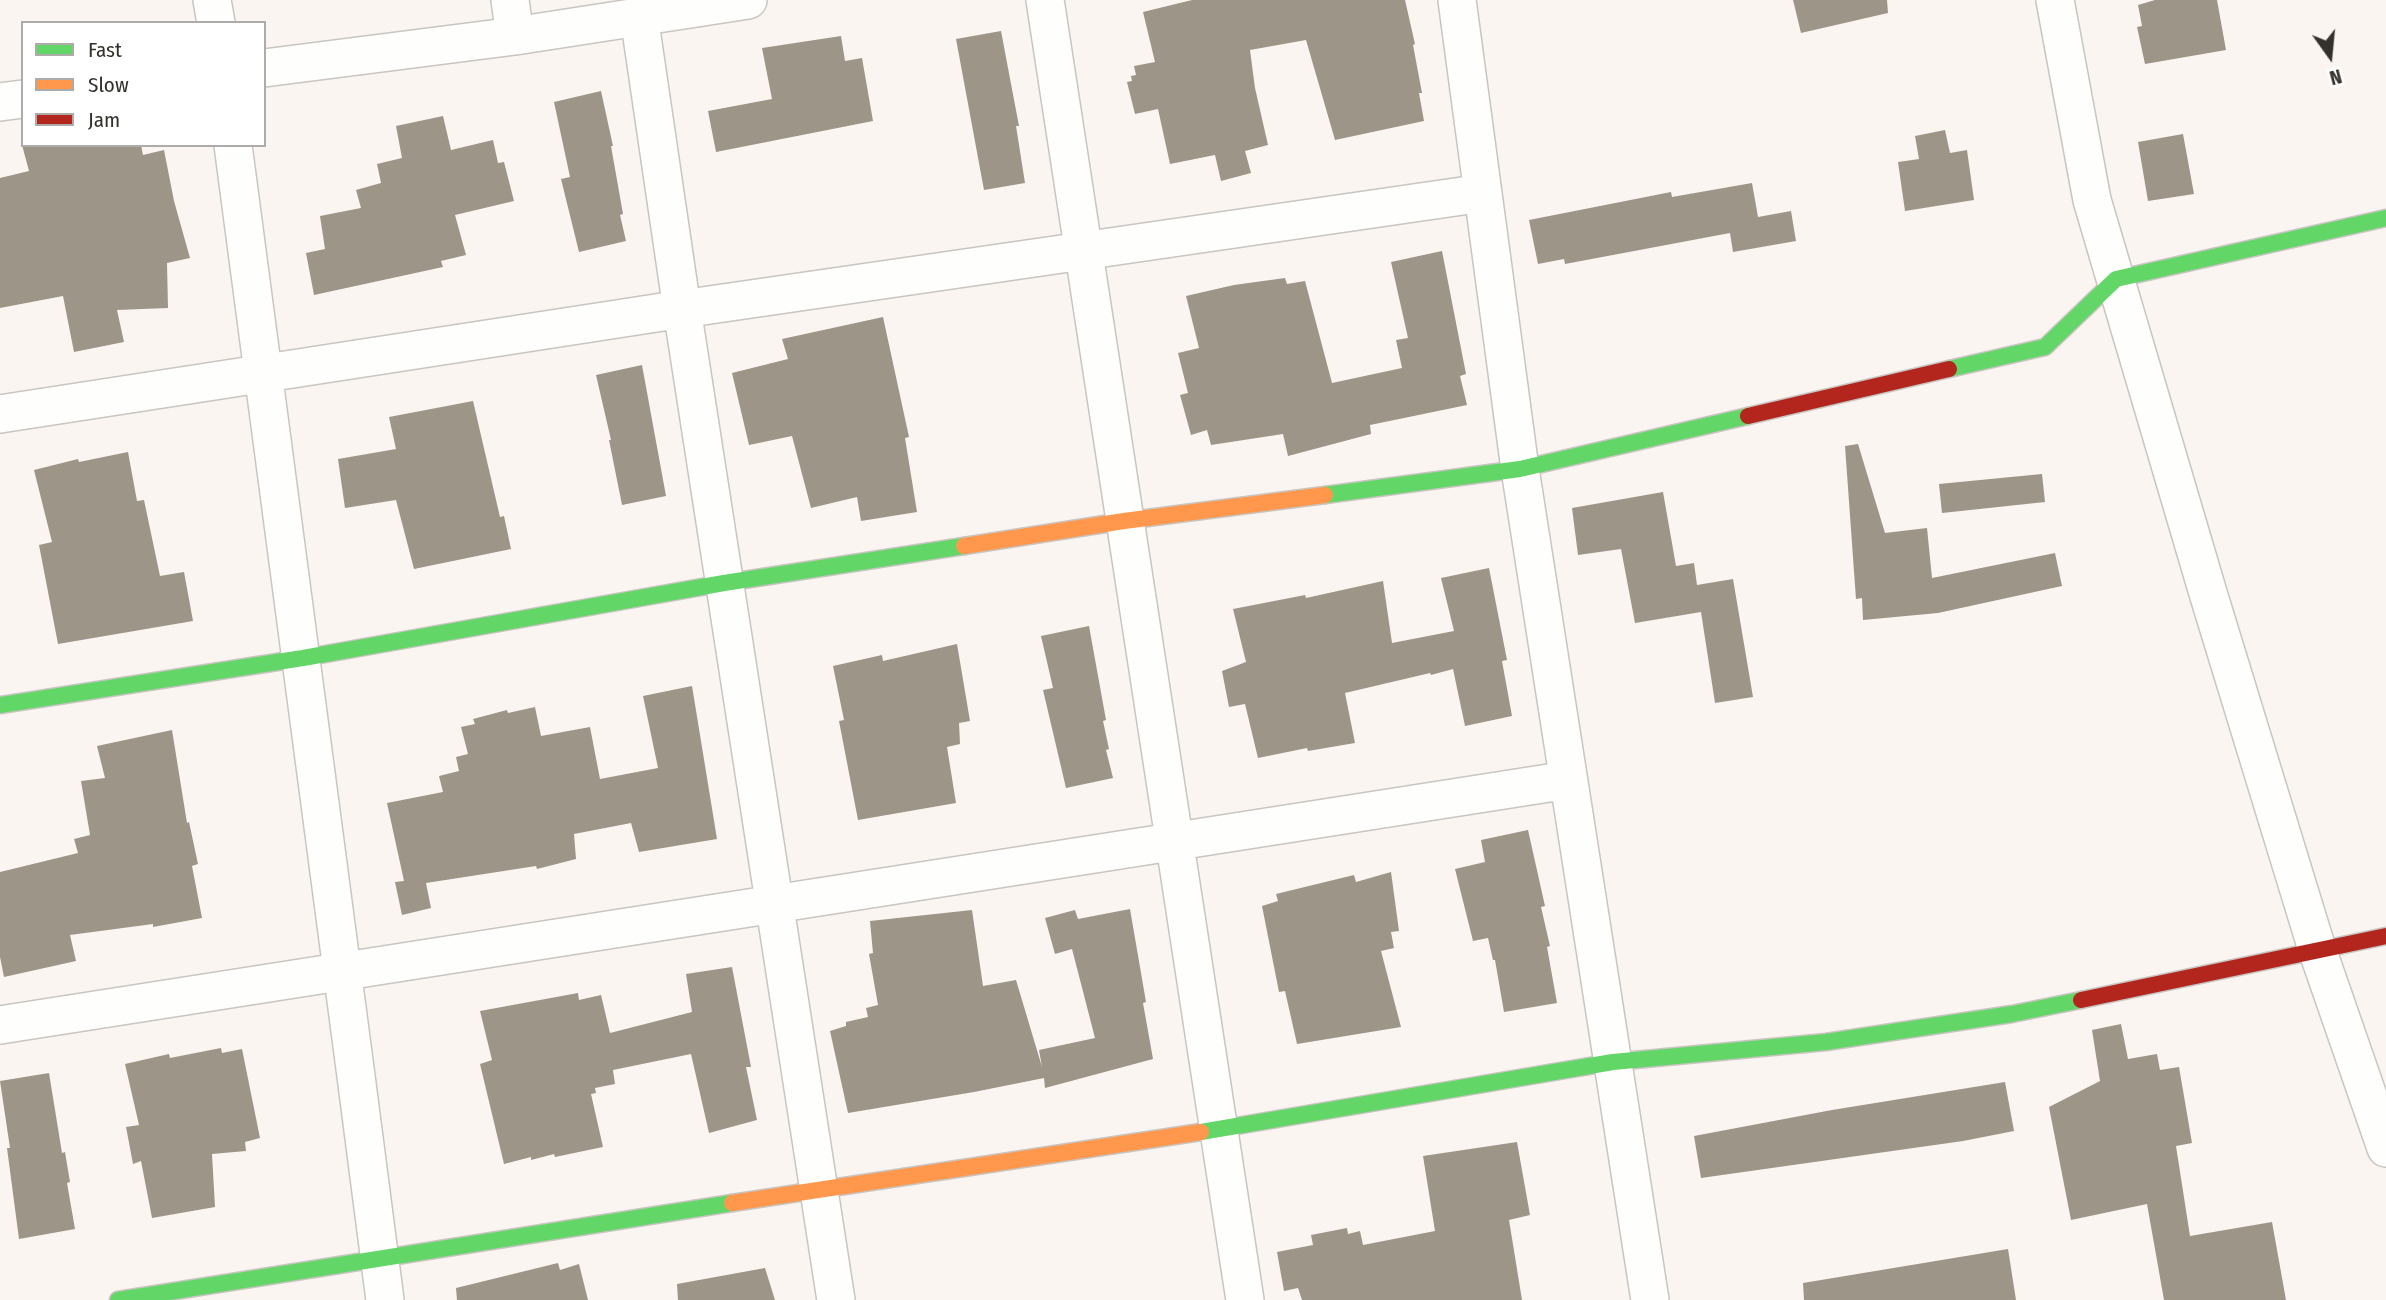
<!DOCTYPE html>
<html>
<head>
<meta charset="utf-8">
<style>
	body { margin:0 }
	#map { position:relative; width:2386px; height:1300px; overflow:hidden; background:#faf5f0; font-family:"Fira Sans Condensed",sans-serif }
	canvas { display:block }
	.legend { position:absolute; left:21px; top:21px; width:245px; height:126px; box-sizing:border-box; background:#fff; border:2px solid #aeacaa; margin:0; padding:9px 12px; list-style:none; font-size:21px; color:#34302b }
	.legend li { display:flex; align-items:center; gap:14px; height:35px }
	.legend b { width:35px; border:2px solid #aeacaa }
	.north { position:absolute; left:2295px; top:21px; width:70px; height:70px; -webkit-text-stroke:5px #fff; paint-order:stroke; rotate:165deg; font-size:19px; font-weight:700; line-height:28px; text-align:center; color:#34302b }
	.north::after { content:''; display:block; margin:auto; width:24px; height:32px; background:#34302b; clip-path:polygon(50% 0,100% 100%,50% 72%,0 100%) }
</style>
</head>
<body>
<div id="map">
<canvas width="2386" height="1300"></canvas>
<ul class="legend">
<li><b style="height:9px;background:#63d668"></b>Fast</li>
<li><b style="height:9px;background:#ff974d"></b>Slow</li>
<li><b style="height:9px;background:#b3261e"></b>Jam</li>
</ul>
<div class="north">N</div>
</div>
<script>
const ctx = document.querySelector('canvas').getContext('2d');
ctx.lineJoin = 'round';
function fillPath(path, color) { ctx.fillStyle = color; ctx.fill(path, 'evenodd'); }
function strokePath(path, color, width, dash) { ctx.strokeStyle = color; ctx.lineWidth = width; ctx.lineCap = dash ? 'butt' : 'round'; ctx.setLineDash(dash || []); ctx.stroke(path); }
const building = new Path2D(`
	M1192,0h213l10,44 -2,1 9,48h-3l5,28 -89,19 -29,-100 -56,10 5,38 13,57 -23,6 6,22 -30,8 -6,-26 -45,9 -12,-55 -23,5 -8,-32 5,-1 -1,-5 5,-1 -2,-9 21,-4 -12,-50z
	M1793,0h94l1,13 -87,20z
	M2155,0h62l9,50 -81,14 -8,-37 5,-1 -4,-21z
	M1001,31l18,95h-3l9,57 -41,7 -28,-151z
	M841,36l4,25 17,-3 11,63 -157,31 -8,-41 64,-12 -10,-51z
	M601,91l12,55h-2l12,68 -3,1 6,26 -47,11 -18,-73 9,-2 -16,-75z
	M443,116l8,34 42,-10 5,23 6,-1 10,39 -59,14 11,40 -25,6 2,6 -129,28 -8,-42 19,-4 -5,-33 41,-8 -5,-18 25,-7 -4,-19 25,-6 -6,-32z
	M1945,130l5,23 17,-3 7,50 -69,11 -7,-49 21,-3 -4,-23z
	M2183,134l11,60 -46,7 -10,-59z
	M22,145h119l2,10 21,-5 10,51 16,57 -23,5 1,45 -51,2 7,32 -50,10 -11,-56 -63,12v-130l29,-7z
	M1752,183l6,34 33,-6 5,30 -63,11 -3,-19 -165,31 -1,-5 -26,5 -9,-44 142,-28 1,5z
	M1442,251l24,123 -6,2 7,29 -97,20 1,9 -83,22 -5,-22 -72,11 -4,-15 -16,5 -11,-40 8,-2 -10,-40 21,-5 -13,-52 48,-11 51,-7 2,6 18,-3 27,102 70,-15 -6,-28 12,-2 -17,-76z
	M883,317l26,120 -4,1 12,74 -56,9 -4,-24 -46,11 -19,-72 -43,9 -17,-72 56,-14 -6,-20z
	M642,365l24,131 -44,9 -13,-65h2l-15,-65z
	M473,401l27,116 4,-1 7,33 -97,20 -18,-69 -51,8 -7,-49 58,-10 -7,-32z
	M1858,444l27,89 42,-5 5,50 123,-25 7,33 -124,27 -75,7 -1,-22 -6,1 -11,-153z
	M128,452l9,49 7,-1 16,76 24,-4 9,49 -135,23 -19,-99 13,-3 -18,-72 44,-11 1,3z
	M2042,474l3,28 -103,11 -3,-29z
	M1663,492l13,74 18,-3 3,22 36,-6 20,118 -38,6 -14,-91 -66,11 -14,-74 -43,6 -6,-47z
	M1489,568l18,92 -5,1 10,55 -47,10 -12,-57 -22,6 -1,-2 -85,20 10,50 -47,8 -1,-3 -49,10 -13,-54 -16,3 -7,-36 24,-9 -13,-53 72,-14 1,3 77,-17 9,62 62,-12 -13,-53z
	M1089,626l17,94 -3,1 6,28 -3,1 7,28 -47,10 -23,-98 10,-2 -12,-52z
	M957,644l13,77 -11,2 1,21 -13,3 9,56 -98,17 -19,-99 5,-1 -11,-54 49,-11 1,6z
	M692,686l25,153 -78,13 -8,-29 -57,11 2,25 -39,10 -1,-3 -110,17 5,25 -29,7 -7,-33 9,-1 -17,-78 56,-11 -4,-16 20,-5 -3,-14 12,-3 -7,-27 14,-3 -2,-5 34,-9 1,3 27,-6 6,29 49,-9 10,52 58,-11 -15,-72z
	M172,730l15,93 2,-1 9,42 -6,2 10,52 -49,9v-3l-83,11 6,26 -72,16 -4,-20v-85l78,-19 -4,-14 16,-4 -9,-54 24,-3 -8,-32z
	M1528,830l17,76 -4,1 9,39 -3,1 10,56 -53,9 -9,-52h-2l-5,-22 -15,3 -18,-72 30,-7 -4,-22z
	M1391,872l8,59 -8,1 3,16 -13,3 20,76 -104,17 -12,-53 -6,1 -17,-86 16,-5 -2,-7 78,-19 2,7z
	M1130,909l16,93 -3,1 10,56 -108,29 -1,-10 -70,14 -126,21 -18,-82 16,-5v-4l22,-5 -2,-9 12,-3 -9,-51 4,-1 -3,-32 102,-11 11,76 33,-6 26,87 -3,-17 56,-12 -23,-89 -17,5 -10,-36 30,-8 3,9z
	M732,967l19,100h-5l11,53 -48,13 -18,-79 -78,16 2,14 -20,4 1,5 -5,1 12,53 -48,10 -1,-3 -23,6v-3l-27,7 -24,-100 12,-4 -12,-49 98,-18 1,7 22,-5 9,38 82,-21 -6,-38z
	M2121,1024l7,35 29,-5 3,16 19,-3 13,76 -16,3 14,90 82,-14 14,78h-122l-17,-96 -76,16 -22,-113 51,-26 -8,-51z
	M221,1048l1,5 20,-4 18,89 -15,4 1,9 -34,3 3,53 -63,11 -11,-57 -8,3 -7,-37 13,-2 -14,-61 44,-10 1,4z
	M49,1073l13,80 3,-1 5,30 -3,1 8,46 -56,10 -12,-91h3l-10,-67z
	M2005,1082l9,49 -51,10 -262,37 -7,-42 138,-26z
	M1517,1142l13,73 -21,5 13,80h-220l-4,-12 -14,3 -7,-39 36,-7 -2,-10 36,-7 1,6 12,-3 3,14 72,-14 -12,-75z
	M2008,1249l8,51h-212l-1,-17z
	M558,1263l2,7 19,-6 9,36h-131l-1,-12z
	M765,1268l10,32h-97l-1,-16z`);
const street = new Path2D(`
	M212,0l4,23
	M510,0l5,36
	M1045,0l200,1300
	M1457,0l63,469 130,831
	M2055,0l37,200 116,393 109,356 69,199
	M639,16l43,293 154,991
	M264,68l251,-32 233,-36
	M0,102l23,-3
	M233,145c53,385 102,770 152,1155
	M0,414l682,-105 801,-116
	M0,1025l1568,-245`);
const fast = new Path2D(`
	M1949,369l96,-22 71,-68 270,-61
	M1325,495l195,-26 228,-53
	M0,705l303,-47 421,-75 240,-37
	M1201,1132l412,-70 213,-20 186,-28 69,-14
	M118,1300l614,-97`);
const slow = new Path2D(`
	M964,546l160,-25 201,-26
	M732,1203l469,-71`);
const jam = new Path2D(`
	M1748,416l201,-47
	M2081,1000l305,-64`);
fillPath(building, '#9e9589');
strokePath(street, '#c9c5c1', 40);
strokePath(fast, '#c9c5c1', 19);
strokePath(slow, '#c9c5c1', 19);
strokePath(jam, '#c9c5c1', 19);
strokePath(street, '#fefefd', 37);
strokePath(fast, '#63d668', 16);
strokePath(slow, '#ff974d', 16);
strokePath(jam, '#b3261e', 16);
</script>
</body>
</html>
